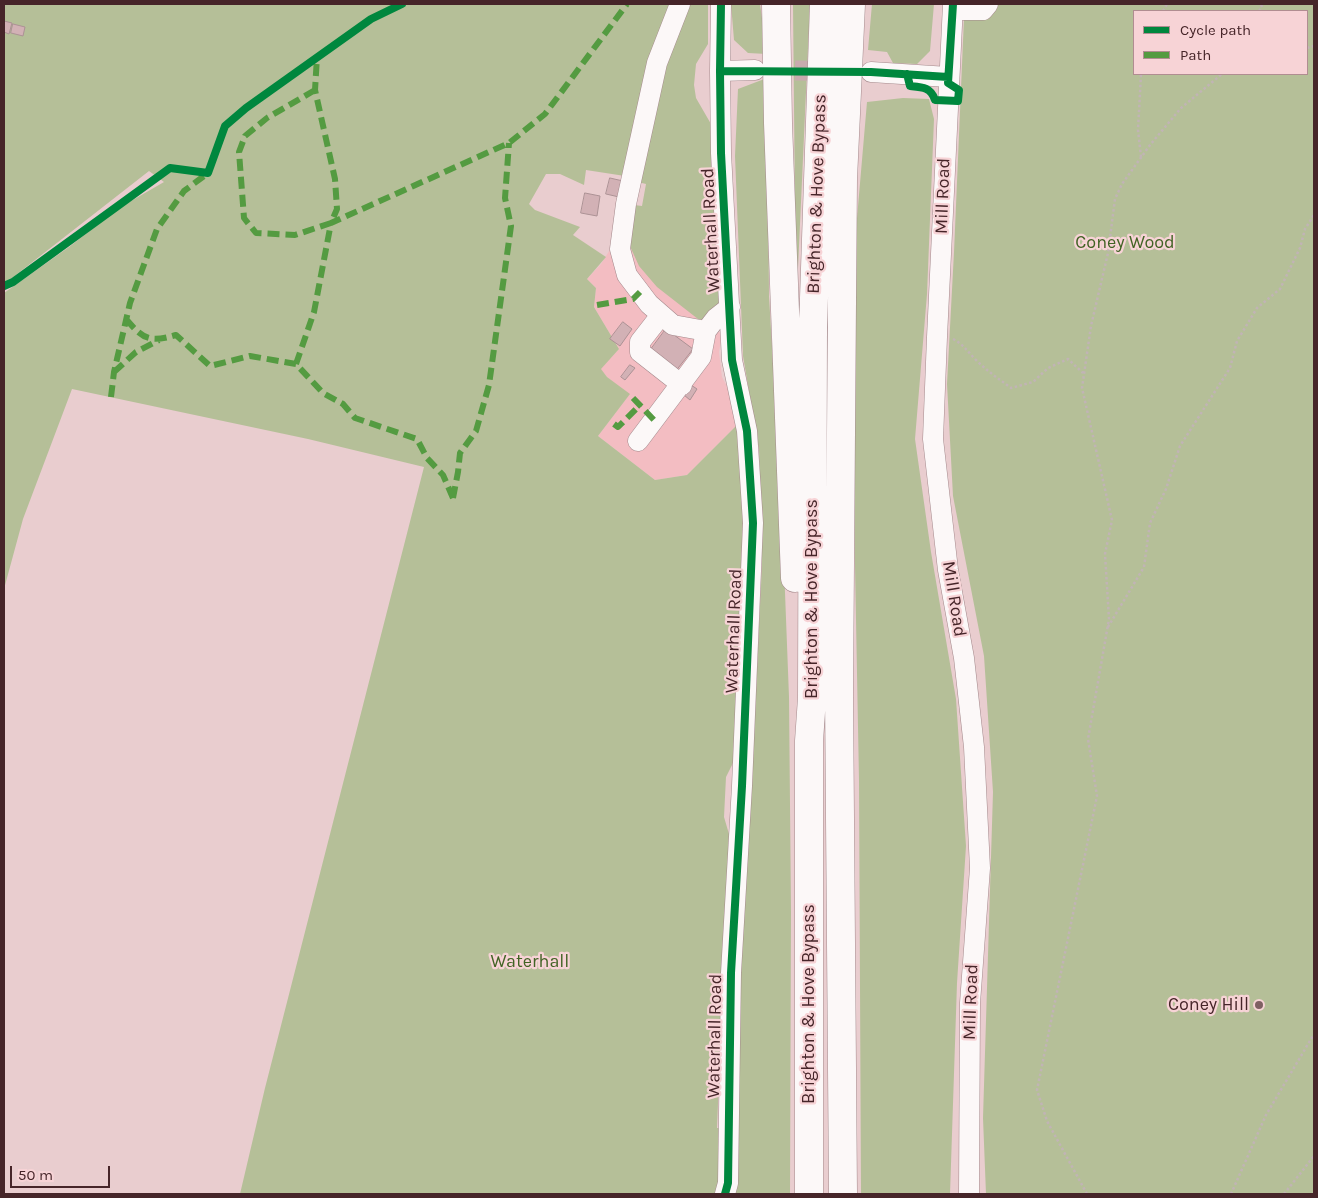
<!DOCTYPE html>
<html>
<head>
<meta charset="utf-8">
<style>
	body { margin:0 }
	#map { position:relative; width:1318px; height:1198px; overflow:hidden; background:#e9cdcf; font-family:Karla,sans-serif }
	canvas { display:block }
	.frame { position:absolute; inset:0; border:5px solid #462529; pointer-events:none }
	.legend { position:absolute; left:1133px; top:10px; width:175px; height:65px; box-sizing:border-box; background:#f7d3d6; border:1px solid #b08d91; margin:0; padding:6px 9px; list-style:none; font-size:15px; color:#462529 }
	.legend li { display:flex; align-items:center; gap:10px; height:25px }
	.legend b { width:25px; border:1px solid #b08d91 }
	.scale { position:absolute; left:10px; top:1166px; width:100px; height:22px; box-sizing:border-box; border:2px solid #462529; border-top:0; padding-left:6px; font-size:15px; line-height:18px; white-space:nowrap; color:#462529; -webkit-text-stroke:4px #f7d3d6; paint-order:stroke }
</style>
</head>
<body>
<div id="map">
<canvas width="1318" height="1198"></canvas>
<div class="frame"></div>
<ul class="legend">
<li><b style="height:6px;background:#00873e"></b>Cycle path</li>
<li><b style="height:6px;background:#549b41"></b>Path</li>
</ul>
<div class="scale">50 m</div>
</div>
<script>
const ctx = document.querySelector('canvas').getContext('2d');
ctx.lineJoin = 'round';
function fillPath(path, color) { ctx.fillStyle = color; ctx.fill(path, 'evenodd'); }
function strokePath(path, color, width, dash) { ctx.strokeStyle = color; ctx.lineWidth = width; ctx.lineCap = dash ? 'butt' : 'round'; ctx.setLineDash(dash || []); ctx.stroke(path); }
function label(font, color, halo, rows, align = 'center') {
  ctx.font = font + ' Karla,sans-serif'; ctx.lineWidth = 4.5; ctx.setLineDash([]); ctx.textBaseline = 'middle'; ctx.strokeStyle = halo; ctx.fillStyle = color; for (const [text, x, y, turn = 0] of rows) {
    ctx.save(); ctx.translate(x, y); ctx.rotate((+turn || 0) * Math.PI / 180); ctx.textAlign = isNaN(turn) ? turn : align; if (halo) ctx.strokeText(text, 0, 0); ctx.fillText(text, 0, 0); ctx.restore();
  }
}
const built = new Path2D(`
	M630,236l68,83 24,15 -3,18 3,25 14,26 2,21 -51,51 -32,5 -57,-44 31,-41 -22,-18 -7,-8 19,-20 -25,-42 2,-19 -9,-9 14,-15 10,-16z`);
const green = new Path2D(`
	M4,4h671l-50,172 -39,-6 -2,15 -24,-11h-14l-17,30 6,6 45,17 -7,8 33,22 -19,22 9,9 -2,19 25,42 -18,20 6,8 23,17 -32,42 57,44 32,-5 51,-51 5,97 -9,240 -8,16 -2,40 5,17 -12,294h7l-6,66h-478l25,-106 159,-621 -116,-28 -236,-50 -49,130 -19,70v-296l65,-46 50,-39 45,-26 -15,-11 -137,107 -8,4z
	M687,4h21v40l-12,20 -2,21 2,13 15,26 4,120 6,57 -17,19 -6,-1 -41,-32 -18,-21 -10,-22 5,-39 8,1 4,-22 -8,-2 24,-112z
	M731,4h29l7,50 -19,-1 -14,-13z
	M793,4h17l-14,308z
	M872,4h62l-4,47 -13,13 -24,-1 -6,-11 -19,-2z
	M997,4l12,1v-1h305v1190h-328l-3,-76 10,-326 -9,-136 -31,-160 -6,-112 7,-132 10,-234zM1134,11h173v63h-173z
	M767,78l2,218 13,218 7,183 2,215 -1,282h-59l12,-300 13,-204 6,-126 -3,-114 -16,-94 -8,-200 3,-67z
	M903,98l26,1 5,20 -7,175 -12,145 16,113 25,147 10,147 -9,137 -7,211h-89l-2,-414 -6,-321 1,-206 13,-151z`);
const building = new Path2D(`
	M4,21l8,2 -3,11 -5,-2z
	M13,24l12,3 -2,9 -12,-3z
	M610,178l13,3 -4,16 -13,-3z
	M585,193l15,3 -3,20 -16,-3z
	M623,322l9,7 -12,17 -10,-7z
	M666,329l27,20 -18,23 -26,-20z
	M630,365l5,3 -10,12 -4,-3z
	M691,385l6,4 -7,11 -6,-5z`);
const minorTunnel = new Path2D(`
	M765,70l71,1`);
const path = new Path2D(`
	M1163,11l4,-7
	M1259,11l3,-4 -1,-3
	M1307,48l7,-2
	M1141,157l-3,-27 3,-56
	M953,339c10,5 15,13 23,21 11,11 23,19 35,28l22,-6 15,-14 20,-9 15,14
	M1108,627l36,-60 6,-44 16,-34 14,-43 50,-78 7,-27 20,-33 23,-19 20,-41 5,-19 9,-14
	M1087,1194l-40,-73 -10,-31 60,-294 -9,-57 21,-120 -4,-65 7,-34 -30,-132 9,-62 17,-73 7,-54 7,-15 28,-39 31,-37 41,-34
	M1231,1194l35,-79 48,-81
	M1284,1194l30,-38`);
const minor = new Path2D(`
	M680,4l-23,59 -31,141 -6,45 7,26 22,29 24,21 33,6 10,-13 14,-11
	M721,4l-1,67 1,82 11,207 15,71 6,92 -11,263 -11,187 -3,210 -3,11
	M953,4l-16,333 -4,102 15,131 16,88 10,89 6,121 -10,135 -1,191
	M953,10h30l5,-6
	M720,71l35,-1
	M871,72l77,5
	M661,315l-21,27v10l42,33
	M638,441l63,-84 5,-26`);
const highway = new Path2D(`
	M776,4l2,119 17,455
	M809,1194v-453l3,-43 1,-371 11,-323
	M843,1194l-4,-501 3,-391 1,-123 8,-175`);
const quiet = new Path2D(`
	M315,90l-48,28 -22,18 -6,16 5,66 12,15 39,2 36,-12 6,-14 -2,-30 -20,-89 2,-33
	M597,305l36,-6 7,-7
	M126,319c17,20 23,24 50,16l34,31 40,-10 46,8 27,29 20,11 12,14 62,21 10,19 16,17 10,23
	M296,364l18,-52 17,-89 178,-80 36,-29 82,-110
	M114,372l22,-20 23,-12
	M111,397l3,-25 16,-69 27,-74 27,-38 24,-18
	M633,398l21,22
	M614,424l4,3 22,-22
	M453,498l5,-26 2,-19 16,-22 13,-46 22,-159 -6,-28 4,-55`);
const cycleway = new Path2D(`
	M721,4l-1,67 1,82 11,207 15,71 6,92 -11,263 -11,187 -3,210 -3,11
	M720,71l151,1 77,5
	M907,74l3,12c12,1 21,1 25,14l23,1 1,-11 -11,-7 5,-79
	M4,286l9,-4 157,-114 38,5 17,-47 21,-18 125,-89 31,-15`);
const markers = [
	[1259,1005,5,"#7f6063"]
];
const streetNames = [
	["Brighton & Hove Bypass",817,194,-88],
	["Mill Road",943,196,-88],
	["Waterhall Road",711,230,-93],
	["Brighton & Hove Bypass",812,599,-90],
	["Mill Road",954,599,81],
	["Waterhall Road",734,631,-88],
	["Mill Road",971,1002,-88],
	["Brighton & Hove Bypass",809,1004,-90],
	["Waterhall Road",715,1036,-89]
];
const parkNames = [
	["Coney Wood",1125,243],
	["Waterhall",530,962]
];
const poiNames = [
	["Coney Hill",1249,1005]
];
fillPath(built, '#f3bdc2');
fillPath(green, '#b5bf98');
fillPath(building, '#d2b1b5');
strokePath(building, '#ac9295', 1);
strokePath(minorTunnel, '#c8abae', 20, [20, 10]);
strokePath(minor, '#a4898c', 21);
strokePath(highway, '#a4898c', 29);
strokePath(path, '#c1b4b5', 2.5, [2.5, 2.5]);
strokePath(minor, '#fcf8f8', 20);
strokePath(highway, '#fcf8f8', 28);
strokePath(quiet, '#549b41', 6, [12, 6]);
strokePath(cycleway, '#00873e', 8);
for (const [x, y, r, color] of markers) { const dot = new Path2D(); dot.arc(x, y, r, 0, 2 * Math.PI); ctx.fillStyle = color; ctx.fill(dot); strokePath(dot, '#f7d3d6', 2); }
label('18px', '#462529', '#f7d3d6', streetNames);
label('18px', '#416324', '#f7d3d6', parkNames);
label('18px', '#462529', '#f7d3d6', poiNames, 'right');
</script>
</body>
</html>
